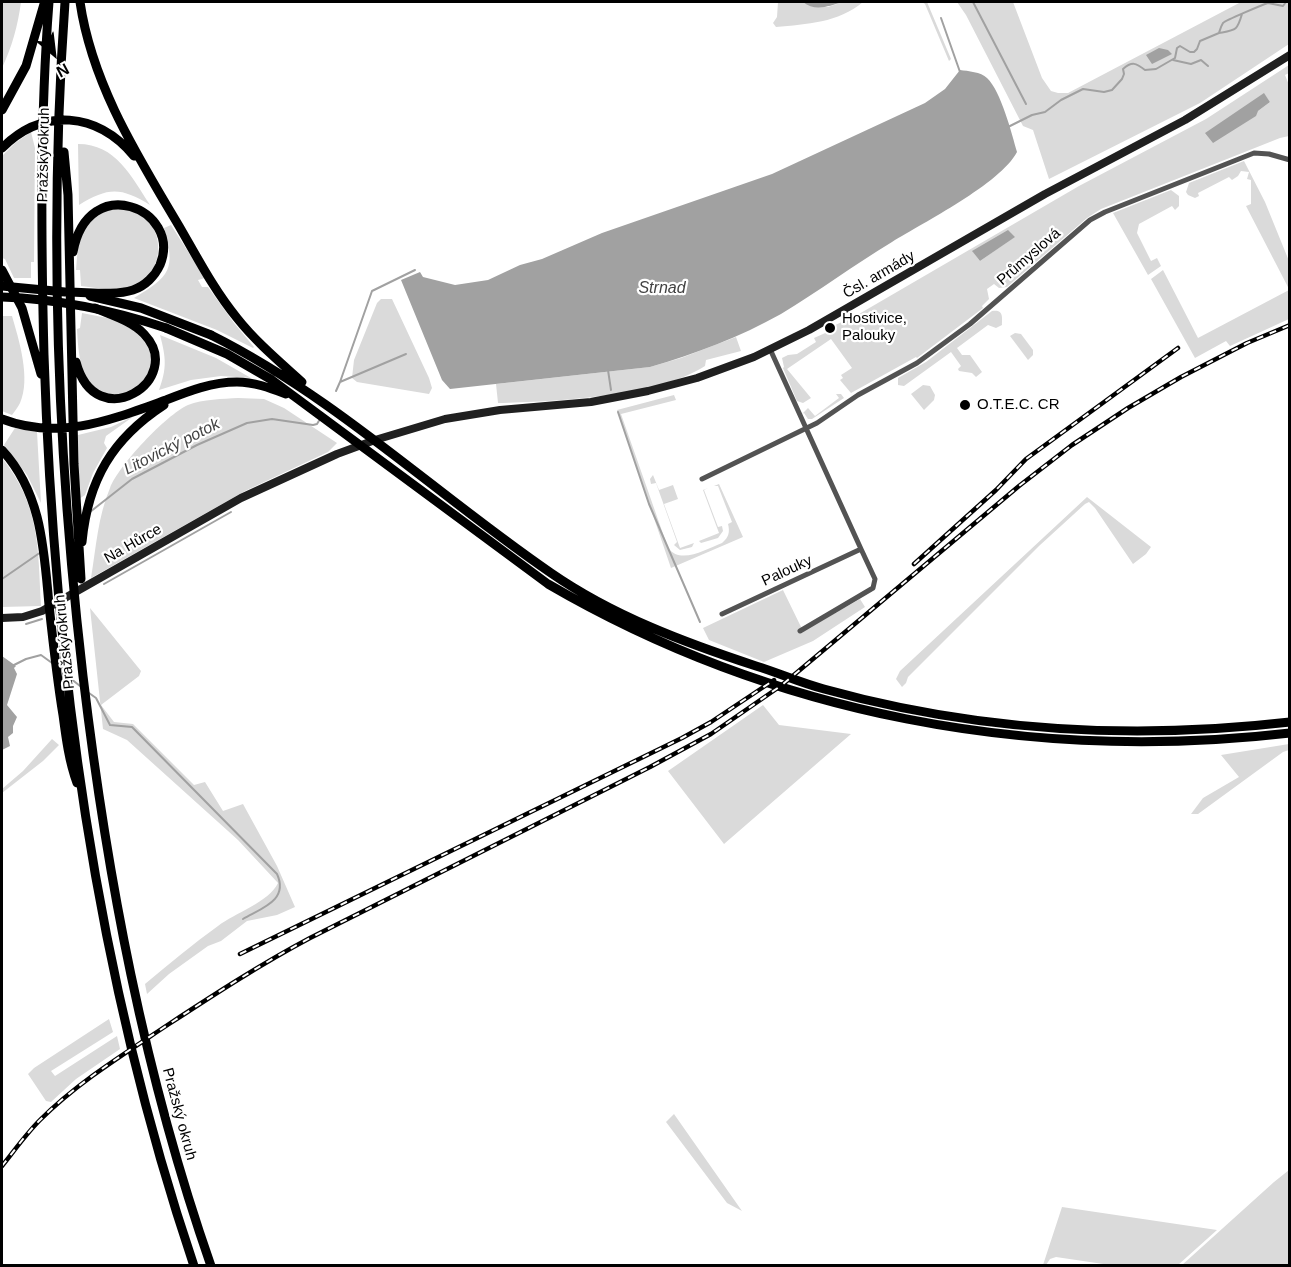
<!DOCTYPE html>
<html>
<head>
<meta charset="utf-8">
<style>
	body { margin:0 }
	#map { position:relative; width:1291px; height:1267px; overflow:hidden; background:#fff; font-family:Helvetica,sans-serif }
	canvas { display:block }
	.frame { position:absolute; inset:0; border:3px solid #000; pointer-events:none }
	.north { position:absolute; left:24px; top:24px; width:60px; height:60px; -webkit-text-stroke:4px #fff; paint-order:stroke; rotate:152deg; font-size:16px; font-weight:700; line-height:24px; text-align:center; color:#000 }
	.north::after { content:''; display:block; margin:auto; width:21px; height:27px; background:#000; clip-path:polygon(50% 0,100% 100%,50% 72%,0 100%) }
</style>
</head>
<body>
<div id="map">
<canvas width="1291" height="1267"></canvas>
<div class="frame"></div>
<div class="north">N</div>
</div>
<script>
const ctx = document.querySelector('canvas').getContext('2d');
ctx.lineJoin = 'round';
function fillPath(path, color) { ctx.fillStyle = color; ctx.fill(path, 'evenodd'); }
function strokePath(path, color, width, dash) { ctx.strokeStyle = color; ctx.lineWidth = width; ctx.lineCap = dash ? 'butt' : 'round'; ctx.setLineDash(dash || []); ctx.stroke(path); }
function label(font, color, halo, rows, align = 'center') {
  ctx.font = font + ' Helvetica,sans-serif'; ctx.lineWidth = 4.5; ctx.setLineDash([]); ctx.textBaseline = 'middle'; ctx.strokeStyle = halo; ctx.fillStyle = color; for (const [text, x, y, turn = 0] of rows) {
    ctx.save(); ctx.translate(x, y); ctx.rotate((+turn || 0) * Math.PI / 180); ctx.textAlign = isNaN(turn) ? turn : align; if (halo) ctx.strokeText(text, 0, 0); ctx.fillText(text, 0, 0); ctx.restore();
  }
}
const green = new Path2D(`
	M2,2h19c-3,23 -9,45 -19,66z
	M778,2h25l25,5 15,-5h20c-25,21 -56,22 -87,25l-3,-4 4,-6z
	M922,2h5l24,57 -2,2 -24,-57z
	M957,2h56l29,76 9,13 7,2h10l173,-91h48v42l-89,59 -151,76 -16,-49 -10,-4 -57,-111z
	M1289,65v8l-4,2 4,10v51l-9,2 -179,71 -14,9 -80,69 -8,1 -5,-4 -7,5 2,10 -7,7 1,2 -66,50 -1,-1 -65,36 -11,-13 3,-2 -2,-3 11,-7 -21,-29 -44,30 24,29 -8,5 -6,-2 -14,-33 1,-1 -2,-9 6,-3 9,-1 19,-12 -2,-4 18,-8 -1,-3 28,-13 220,-128 127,-67zM1264,94l6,8 -12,9 -52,22zM1008,231l6,6 -34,24 -7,-9z
	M31,132l4,16 -1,114h-3v16h-17l-9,-19 -3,-1v-102l13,-13z
	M78,144c38,0 53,32 72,61 -29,-18 -42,-18 -71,0z
	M1244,161l21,41 24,59v28l-43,-83 5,-2v-24l-4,-1 2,-7 -8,-1 -3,5 -6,4 -3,-3 -31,16 1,3 -4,2 -7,-3 -2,-3 3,-9z
	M1171,190l8,6v10l-4,4 -3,-4 -33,18 -2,9 14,28 6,-3 4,8 -13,9 -35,-62z
	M108,209c8,1 20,0 27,3 31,11 31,61 0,73 -18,7 -36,3 -54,1l-1,-16h-4l2,-25 9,-22z
	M171,225l34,53 -7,2 4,7h6l26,36 20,24 -1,1 -36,-18 -83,-32c36,-22 42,-28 30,-70z
	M1163,270l35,68 91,-48v29l-59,27 -4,-5 -31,17 -44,-79z
	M381,299h11l37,79 3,10 -3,6 -72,-12 -5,-4 2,-18 23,-57z
	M992,311c12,-2 10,7 10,14l-6,3 -8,-3 -31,23 5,7h8l12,17 -6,5 -4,-4 -13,-2 -1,-2 3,-3 -10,-14 -47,34 -6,-1v-7l28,-16z
	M82,313c13,3 28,4 40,10 18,9 39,32 26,53 -4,6 -12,11 -17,17 -7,0 -17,3 -24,2 -27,-5 -29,-46 -30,-66l3,-1z
	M2,316h10c7,24 19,63 8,87 -2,4 -5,8 -8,12l-10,-4z
	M1015,333l6,1 12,16v5l-5,5 -18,-24z
	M160,335l56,23 35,20 -30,-2 -30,4 -32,10c8,-22 7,-32 1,-55z
	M736,337l5,14 -35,9 -1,6c-46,30 -151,36 -207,37l-2,-19 154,-17 31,-9z
	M923,385l7,1 5,9 -1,5 -10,10 -13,-16z
	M836,394h5l3,4 -32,21h-4l-4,-6 -2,1 6,-6 7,8 24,-18z
	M674,395l2,5 -55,14 47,134c13,17 38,1 54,-5 7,-6 8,-11 6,-19l4,-2 -14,-36h-4l5,-2 24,53 -72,31 -54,-158z
	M238,398l26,1 20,9 53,35 -9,9 -83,39 -154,87c5,-30 7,-62 19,-90 9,-23 56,-73 78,-83 15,-6 35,-6 50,-7z
	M134,416l-28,20 -2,7 3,5 -14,25 -8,22 -6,4 -1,-64 33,-8z
	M15,428l22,4 4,71 -14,-28 -23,-30z
	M2,458c38,47 36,90 39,148l-39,1z
	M653,475l6,15 14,-5 5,14 -14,5 16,44 14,-5 -2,4 -12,3 -6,-5 3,-3 -21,-59 -5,1 -1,-5z
	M708,488l-4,2 14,37 4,-1 1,5 -5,7 -17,5 -2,-2 20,-8 -16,-43z
	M1087,497l64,50 -5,7 -13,10 -38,-56 -6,-6 -4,2 -46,42 -131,131 -2,6 -4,4 -6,-8 4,-8z
	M783,590l20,41 57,-32 5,8 -52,34 -49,21 -55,-22 -6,-12z
	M90,608l51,63 -2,5 -38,29 13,17 19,2 61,61 11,-3 18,29 20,-7 34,62 18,41 -18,8 -30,6 -26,20 -13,5 -39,28 -22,20 -2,-10c24,-20 48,-40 73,-58 17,-13 51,-24 60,-43l-40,-43 -111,-100 -24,-11z
	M763,705l16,20 72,9 -127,110 -56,-73z
	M52,739l7,6 -16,16 -41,32v-4l21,-18z
	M1289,744v6l-6,2 -85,62h-7l12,-16 36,-21 -18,-22z
	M109,1019l4,13 -62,39 4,5 62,-40 3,13 -44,30 -25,23 -5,-1 -18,-27 6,-6z
	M674,1114l68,97 -15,-8 -61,-81z
	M1289,1170v95h-107l92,-83z
	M1062,1207l155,23 -39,35h-68l-54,-8 -6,2 -4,6h-3z`);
const water = new Path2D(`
	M803,2h40c-14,4 -28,10 -40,0z
	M1159,48l9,2 4,4 -20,10 -6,-9z
	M960,70c8,1 21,2 27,8 14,13 25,56 30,74 -17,32 -93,70 -125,90 -38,23 -73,49 -111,72 -41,23 -86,40 -131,53l-200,22 -8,-9 -41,-100 19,-8 3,5 32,8 33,-5 32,-15 22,-6 60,-26 170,-59 153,-71 20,-14z
	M1264,93l6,9 -12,9 -2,5 -43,27 -8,-10z
	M1008,230l7,7 -35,24 -8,-10z
	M2,656l14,10 -2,2 3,6 -10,31 10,12 -4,9v7l-5,4 2,9 -8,4z`);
const stream = new Path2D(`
	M973,2l53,102
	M941,18l19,54
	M1219,33c17,-3 18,-2 23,-19
	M1173,60l18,4 10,-4 7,6
	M1008,127l24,-12 13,-3 16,-12 22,-11 21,3 8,-2 10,-11 2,-5 -1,-5c9,-8 13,-6 22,1l11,-1 19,-11 2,-10 3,-2 10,6h4l3,-3 3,-8 19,-8c1,-3 2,-7 4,-10 3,-3 39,-18 45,-20l15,3 3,-4
	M608,370l3,20
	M340,382l32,-91 43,-21
	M336,391l4,-9 66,-28
	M618,412l31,92 51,118
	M90,512l42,-33 65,-34 50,-22 25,-4 41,6 4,-1 3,-5
	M2,579l39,-27
	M104,584l127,-72
	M26,624l16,-5
	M14,665l12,-6 15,-4 11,8
	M70,678l10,8
	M89,693l7,5 14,27 22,2 145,147c12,26 -15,34 -34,45`);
const minor = new Path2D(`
	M702,479l115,-56 41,-28 59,-32 53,-39 120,-104 15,-8 149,-59 15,1 21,6
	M722,614l139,-65 -91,-200
	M800,631l73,-43 2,-9 -14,-30`);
const secondary = new Path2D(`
	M2,618l21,-1 19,-6 199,-113 96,-44 38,-14 70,-21 55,-9 91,-8 57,-11 49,-13 57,-21 55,-27 236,-136 140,-74 105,-65`);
const trunk = new Path2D(`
	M2,286l63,6
	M90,296l51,12 70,27
	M2,297c56,2 110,13 164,31`);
const motorway = new Path2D(`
	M49,2c-9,117 -8,236 -5,353 10,308 51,618 150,911
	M65,2c-16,224 -8,451 18,674 24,201 61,398 128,590
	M80,2c12,82 57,153 99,224 18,31 35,64 58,92 19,24 43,44 65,64
	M2,110l24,-44 18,-62
	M2,148c41,-41 95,-36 132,8
	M64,152l4,43 6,269 7,115
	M2,270l20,38 19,66
	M68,292c21,0 46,4 65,-2 12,-4 22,-14 27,-25 23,-56 -72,-95 -87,-13
	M166,328l61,26 45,26 276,204c225,131 483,179 742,149
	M211,335c124,62 226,160 340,238 62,43 135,70 205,93 23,7 45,17 68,23 151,42 310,51 466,33
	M76,362c20,76 111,17 68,-28 -12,-13 -33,-19 -49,-26
	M2,419c57,22 109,1 164,-19 23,-9 46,-18 71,-18 17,0 33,6 49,12
	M2,450c40,43 42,101 47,155 4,37 8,74 14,110 3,23 6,46 14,68
	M82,542c6,-62 30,-103 82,-137`);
const rail = new Path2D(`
	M914,564l82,-74 30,-31 152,-111
	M240,954l442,-216 29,-16 63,-42
	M2,1166c12,-15 24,-32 38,-46 38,-38 84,-66 129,-96 46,-30 92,-60 141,-86l340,-171 61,-33 71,-49 237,-199 53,-41 56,-37 53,-31 66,-34 43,-18`);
const markers = [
	[830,328,6,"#000"],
	[965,405,6,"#000"]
];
const streetNames = [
	["Pražský okruh",44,155,-89],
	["Průmyslová",1029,257,-41],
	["Čsl. armády",879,275,-30],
	["Na Hůrce",133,544,-30],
	["Palouky",787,571,-25],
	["Pražský okruh",65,642,-96],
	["Pražský okruh",179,1114,75]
];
const poiNames = [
	["Hostivice,",842,319],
	["Palouky",842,336],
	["O.T.E.C. CR",977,405]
];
const waterNames = [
	["Strnad",662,289],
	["Litovický potok",172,447,-27]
];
fillPath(green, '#dadada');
fillPath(water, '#a1a1a1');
strokePath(stream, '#a1a1a1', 2);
strokePath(minor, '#535353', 5);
strokePath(secondary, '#202020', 8);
strokePath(trunk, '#000', 9);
strokePath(motorway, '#000', 9);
strokePath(rail, '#000', 4.5);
strokePath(rail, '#fff', 2, [7]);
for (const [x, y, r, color] of markers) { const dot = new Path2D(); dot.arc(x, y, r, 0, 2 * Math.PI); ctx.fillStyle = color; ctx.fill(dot); strokePath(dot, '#fff', 2); }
label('15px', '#000', '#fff', streetNames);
label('15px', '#000', '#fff', poiNames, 'left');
label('italic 16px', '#424242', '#fff', waterNames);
</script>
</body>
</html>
